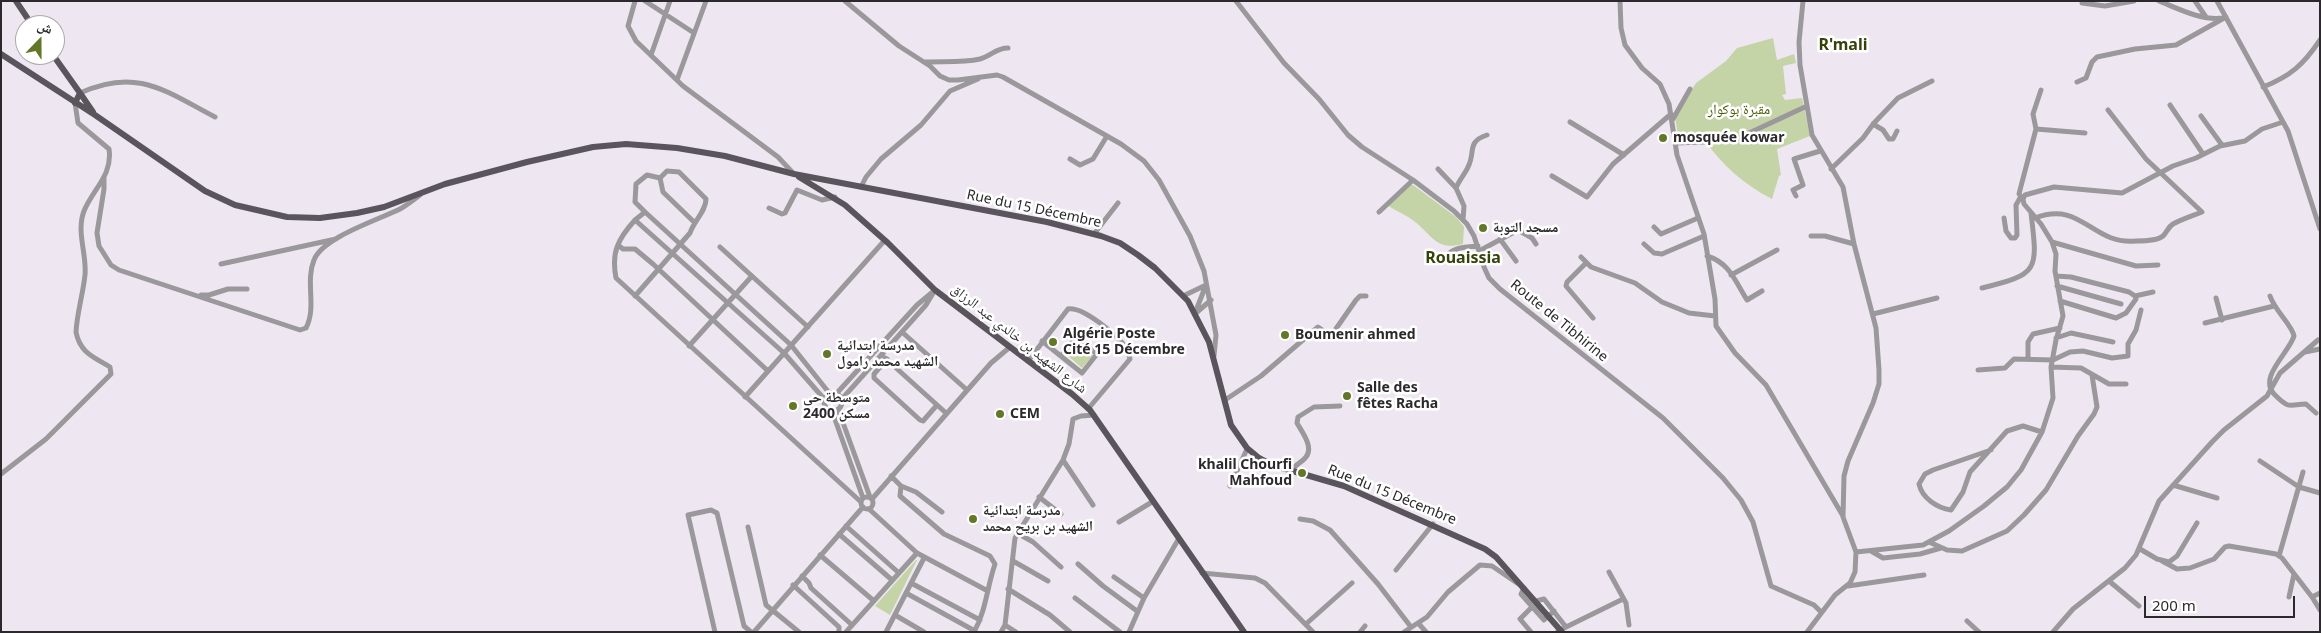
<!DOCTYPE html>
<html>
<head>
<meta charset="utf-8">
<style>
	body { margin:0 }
	#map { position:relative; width:2321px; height:633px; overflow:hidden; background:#eee7f1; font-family:"Noto Sans","Noto Naskh Arabic",sans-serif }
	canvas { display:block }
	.frame { position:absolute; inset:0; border:2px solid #2c292d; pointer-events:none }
	.north { position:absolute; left:15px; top:15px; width:50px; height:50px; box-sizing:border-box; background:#fff; border:1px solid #aba9ab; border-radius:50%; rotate:22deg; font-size:14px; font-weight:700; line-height:20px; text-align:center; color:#2c292d }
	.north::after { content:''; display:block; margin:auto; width:18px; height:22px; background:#627728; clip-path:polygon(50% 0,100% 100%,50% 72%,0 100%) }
	.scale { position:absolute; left:2144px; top:596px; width:151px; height:22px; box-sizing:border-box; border:2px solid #2c292d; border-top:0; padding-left:6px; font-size:15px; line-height:18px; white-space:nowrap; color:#2c292d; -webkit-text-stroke:4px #fff; paint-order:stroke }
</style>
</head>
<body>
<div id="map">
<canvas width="2321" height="633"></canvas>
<div class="frame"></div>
<div class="north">ش</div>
<div class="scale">200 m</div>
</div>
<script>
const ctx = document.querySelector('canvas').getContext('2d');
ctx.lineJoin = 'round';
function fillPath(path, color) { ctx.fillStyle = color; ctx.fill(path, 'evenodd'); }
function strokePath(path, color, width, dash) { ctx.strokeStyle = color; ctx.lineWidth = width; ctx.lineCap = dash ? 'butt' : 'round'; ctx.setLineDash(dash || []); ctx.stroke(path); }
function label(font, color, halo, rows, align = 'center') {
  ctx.font = font + ' "Noto Sans","Noto Naskh Arabic",sans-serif'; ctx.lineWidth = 5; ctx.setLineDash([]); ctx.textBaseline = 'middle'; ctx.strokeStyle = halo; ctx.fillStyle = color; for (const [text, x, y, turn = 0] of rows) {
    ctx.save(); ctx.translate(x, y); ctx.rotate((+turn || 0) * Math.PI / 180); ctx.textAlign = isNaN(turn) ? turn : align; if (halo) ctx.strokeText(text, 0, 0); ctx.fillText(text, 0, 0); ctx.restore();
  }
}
const green = new Path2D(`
	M1773,38l4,22 17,-6 2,9 -13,3 3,28 -4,1 3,5 17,-2 8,38 -33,13 4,26 -2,1 -7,23c-26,-13 -50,-34 -67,-58l-26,1 -4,-25 21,-34 30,-22 11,-13z
	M1409,185h4l43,32 8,10 -1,17c-27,7 -30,-8 -49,-23 -8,-6 -18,-10 -27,-16z
	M1076,341l17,14 -11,13 -16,-14z
	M917,560l-27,55 -15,-9 41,-46z`);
const minor = new Path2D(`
	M635,1l-7,25 8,15 47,45 95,71 16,17
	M645,1l49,32
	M845,1l54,45 31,20 10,10 9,4h9l39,-5 6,2 118,67 23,17 15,19 31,56 14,35 12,64 -2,21
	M1236,1l48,62 35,36 29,36 14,12 51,33 41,31 13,13 7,12 10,31 5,11 11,11 163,129 60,60 18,22 12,22 18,64 43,19 7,7
	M1620,1l1,27 4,17 17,23 18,16 9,20 8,51 27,79 11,65 1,27 19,27 31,32 77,131
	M1803,1l-4,41 1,23 12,70 31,52 11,57 22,84 3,42v14l-6,19 -25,58 -4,15 -1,41 13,35 -1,20 -5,11 -15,12 -28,37
	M2159,1c20,8 43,20 64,17
	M2195,1l11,16
	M2217,1l71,130 32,98
	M2082,3l23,3 29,-5
	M651,55l19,-54
	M925,62c18,-1 37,1 55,-3 11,-3 16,-11 28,-11
	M677,80l29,-79
	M2077,82l9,-4 6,-16 5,-5 38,-8 41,-4 50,-28
	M2263,87c28,-11 41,-23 57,-47
	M80,93c57,-26 85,-2 135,24
	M2170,105l33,49
	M2201,116l21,29
	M1673,119l17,-30
	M1570,122l54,33
	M1873,124l10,6 6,9h4l4,-8
	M2036,129l49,4
	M1676,143l56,-2 75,-35
	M1070,159l10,6 13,-6 14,-23
	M1438,169l18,19
	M1831,169l32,-31 11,-15 24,-25 34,-17
	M1552,176l35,21 26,-33 58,-50
	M104,178v11l-7,44 2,13 12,19 8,5 30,10 151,50 6,-2c11,-21 -1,-46 8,-68 8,-22 63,-40 84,-50 8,-4 15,-10 22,-15
	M660,178l3,14 31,30
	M861,187l5,-10 15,-18 40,-34 29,-34 28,-12
	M1796,196l-3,-6 10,-5 -9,-26 26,-8
	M2023,199l-4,-5 1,-4 16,-61 -3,-15 8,-24
	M769,208l13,6 3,-1 12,-23 25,10 13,-3
	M1379,212l34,-32
	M2004,218l2,13 5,7h4l2,-3 -1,-30 4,-7
	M2035,218c47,-18 56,27 101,23 8,0 21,0 27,-5 4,-4 5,-9 10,-12 9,-5 19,-8 29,-12l-56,-53 -38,-49
	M635,220c-17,19 -24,32 -19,58l245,224
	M1463,220l1,-14 -8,-18c3,-8 9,-14 12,-21 8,-15 -2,-25 19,-32
	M1654,227l7,7 37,-16
	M1094,234l24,-31
	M1811,236h14l29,8
	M1500,239l16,22
	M2052,242l84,24 22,-1
	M1644,244l10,9 8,1 42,-18
	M618,245l5,4h12l18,15 115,107
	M720,247l88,80
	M1479,251l39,-21 14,8 4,6
	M1707,256c23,7 28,25 40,44l15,-9
	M1581,257l10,10 44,16 27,19 27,11 26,3
	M1443,259c10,-12 20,-12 35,-13
	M1586,263l-19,19 -1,4 27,32
	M221,264l115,-25
	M1731,275l46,-25
	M2056,276l15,1 58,15 6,4 1,3 -10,14 -10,5 -56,-17
	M2057,286l64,18
	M1982,288c57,-14 56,-17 49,-75
	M201,295h8l19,-6h19
	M635,296l55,-63c4,-12 16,-22 16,-34l-27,-27 -12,-1 -7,7 -13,-3 -11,9 -1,18 10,10
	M1183,296l23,-11
	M2135,296l18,-4
	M2270,296c5,15 22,29 24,40 -5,17 -37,42 -19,59 14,14 13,10 31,9l10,9
	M2216,298l6,22
	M1195,313l11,-28
	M1196,313l15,-13
	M1873,314l64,-16
	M2205,323l69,-17
	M902,332l65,58
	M2056,338l15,-5 42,9
	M1042,341l40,32 15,-19 -21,-17 -15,19
	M689,346l63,-70
	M2305,352l15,-3
	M2028,357v-15l5,-8 27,-6
	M885,358l61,55
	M887,359l-13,15v4l46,42 3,1 14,-16
	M1028,361l40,-52c14,-3 50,26 58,39 2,3 3,7 4,11l-42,50
	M2051,367l30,1 28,16h17
	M1978,370l27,-2 9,-9 39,1 17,-8 13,-1 29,7 16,-2v-12l8,-14 5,-20
	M824 402a9 9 0 1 1 18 0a9 9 0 1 1-18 0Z
	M836,394l81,-89 18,-15 -9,15 -85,95
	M745,397l140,-157
	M825,400l-41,-47 -149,-133 10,-8 146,133 39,49
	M1225,400l36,-24 57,-49 10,7 5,-1 23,-33 4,-4h6
	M838,409l32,88
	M832,411l31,87
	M1991,450l-58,20 -8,4 -6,10c3,14 18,24 32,26l12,-18 7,-20 37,-41 16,-5 19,6
	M1063,460l30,45
	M2260,461l39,26 21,6
	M1292,471c3,-8 9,-7 14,-14 8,-10 -4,-25 -9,-34l1,-6 16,-10 26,-1
	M1,474l45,-35 65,-65 -1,-7c-16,-10 -30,-14 -34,-35 1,-19 7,-38 9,-57 2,-21 -9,-43 -1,-64 9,-22 29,-36 25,-62l-31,-26 -3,-20
	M891,476l10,10 -1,10 44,38 46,22 5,8c-8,23 -9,47 -21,68
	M2173,485l44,13
	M901,486l15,6 26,20
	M1230,486l17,-37
	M861 503a6 6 0 1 1 12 0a6 6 0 1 1-12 0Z
	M1039,497l22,17
	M872,499l119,-136 19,-16
	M869,509l48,44 69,37
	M1300,519l13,2 17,9 48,54 33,43
	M1119,522l33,-20
	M846,526l53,47
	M748,527l18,78 33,27
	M1017,533l16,9 28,25
	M839,534l53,46
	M1929,542l18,8 15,1 45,-20 17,-16 22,-25 32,-54 16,-22 3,-7 -5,-32
	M2140,549l17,10 12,3 8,-6 20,-33
	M1871,551l12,7 37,-4 21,-6
	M1856,552l67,-7 26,-14 35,-25 23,-19 14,-17 21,-38 11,-34 -2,-31 5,-27 7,-24 -8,-45 1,-17 -4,-12 -11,-18 -17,-20 -1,-5 2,-4 29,-8 68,6 51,-27 23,-8 24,-12 25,-5 17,-12 21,-7
	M820,555l54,46
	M2279,556l24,-84
	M1013,561l35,20
	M2162,561l15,8 13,-1 24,-9 11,-12 4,-1 47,8 6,4 30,39
	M1078,564l25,22 34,25
	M1396,570l37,-46
	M1609,572l17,31 3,22
	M1202,573l53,5 10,5 48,49
	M802,576l7,7 2,5 41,37
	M1114,577l30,21
	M2109,581l30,25
	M911,583l69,37
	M793,585l46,42v5
	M1848,586l76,-11
	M1524,588l-3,6 23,26 10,-9
	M1008,589l42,26 20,17
	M906,593l69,38
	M2320,593l-8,4 8,13
	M2289,597l5,-23
	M1075,598l45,34
	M1536,601l8,-2 22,28
	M895,615l29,17
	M1967,621l12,11
	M1306,624l46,-41
	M1419,624l7,8
	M1005,625l11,7
	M1558,631l65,-32
	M715,632l-27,-117 23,-5 6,3 27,113 7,6
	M754,632l109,-125
	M846,632l71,-79
	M886,632l38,-74
	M1001,632l4,-7 10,-87 48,-78 6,-16 4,-25 8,-3 13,-1
	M1129,632l15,-34 34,-58
	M1360,632l5,-6
	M1404,632l23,-15 21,-25 32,-27 12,1 25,17
	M1531,632l-11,-13 11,-11
	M2053,632l20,-23 52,-41 11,-13 23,-54 53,-59 12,-12 43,-34 13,-23 38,-33`);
const major = new Path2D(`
	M16,1l16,24
	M1,54l94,61 110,76 30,14 52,12 33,1 37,-5 27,-6 61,-23 82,-22 66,-15 33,-3 51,4 48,8 69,18 253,48 54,14 19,7 18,12 17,13 33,33 21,41 22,83 16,23 12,10 13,7 72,21 141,63 11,8 66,75
	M53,55l27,38 -5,10
	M80,93l13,19
	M799,177l46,28 43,38 47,47 137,104 18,16 154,222`);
const markers = [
	[1663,138,5,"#627728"],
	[1483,228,5,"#627728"],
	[1285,335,5,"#627728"],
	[1053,342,5,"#627728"],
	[827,354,5,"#627728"],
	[1347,396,5,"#627728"],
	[793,406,5,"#627728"],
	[1000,414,5,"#627728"],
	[1302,473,5,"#627728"],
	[973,519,5,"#627728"]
];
const parkNames = [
	["مقبرة بوكوار",1739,110]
];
const poiNames = [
	["mosquée kowar",1673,138],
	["مسجد التوبة",1493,228],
	["Algérie Poste",1063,334],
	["Cité 15 Décembre",1063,350],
	["Boumenir ahmed",1295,335],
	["مدرسة ابتدائية",837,346],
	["الشهيد محمد رامول",837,362],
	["Salle des",1357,388],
	["fêtes Racha",1357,404],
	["متوسطة حي",803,398],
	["2400 مسكن",803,414],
	["CEM",1010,414],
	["khalil Chourfi",1292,465,"right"],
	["Mahfoud",1292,481,"right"],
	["مدرسة ابتدائية",983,511],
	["الشهيد بن بريح محمد",983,527]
];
const streetNames = [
	["Rue du 15 Décembre",1034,209,12],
	["Route de Tibhirine",1559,321,39],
	["شارع الشهيد بن خالدي عبد الرزاق",1019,339,38],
	["Rue du 15 Décembre",1392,495,22]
];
const quarterNames = [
	["R'mali",1843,45],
	["Rouaissia",1463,258]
];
fillPath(green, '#c4d4a6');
strokePath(minor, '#9b989c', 5);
strokePath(major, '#5a555c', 6);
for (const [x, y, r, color] of markers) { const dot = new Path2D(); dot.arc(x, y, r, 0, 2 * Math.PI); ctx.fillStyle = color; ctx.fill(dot); strokePath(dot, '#fff', 2); }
label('14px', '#475b05', '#fff', parkNames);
label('bold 14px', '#2c292d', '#fff', poiNames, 'left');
label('14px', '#2c292d', '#fff', streetNames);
label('bold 16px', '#35430a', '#fff', quarterNames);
</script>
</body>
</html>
